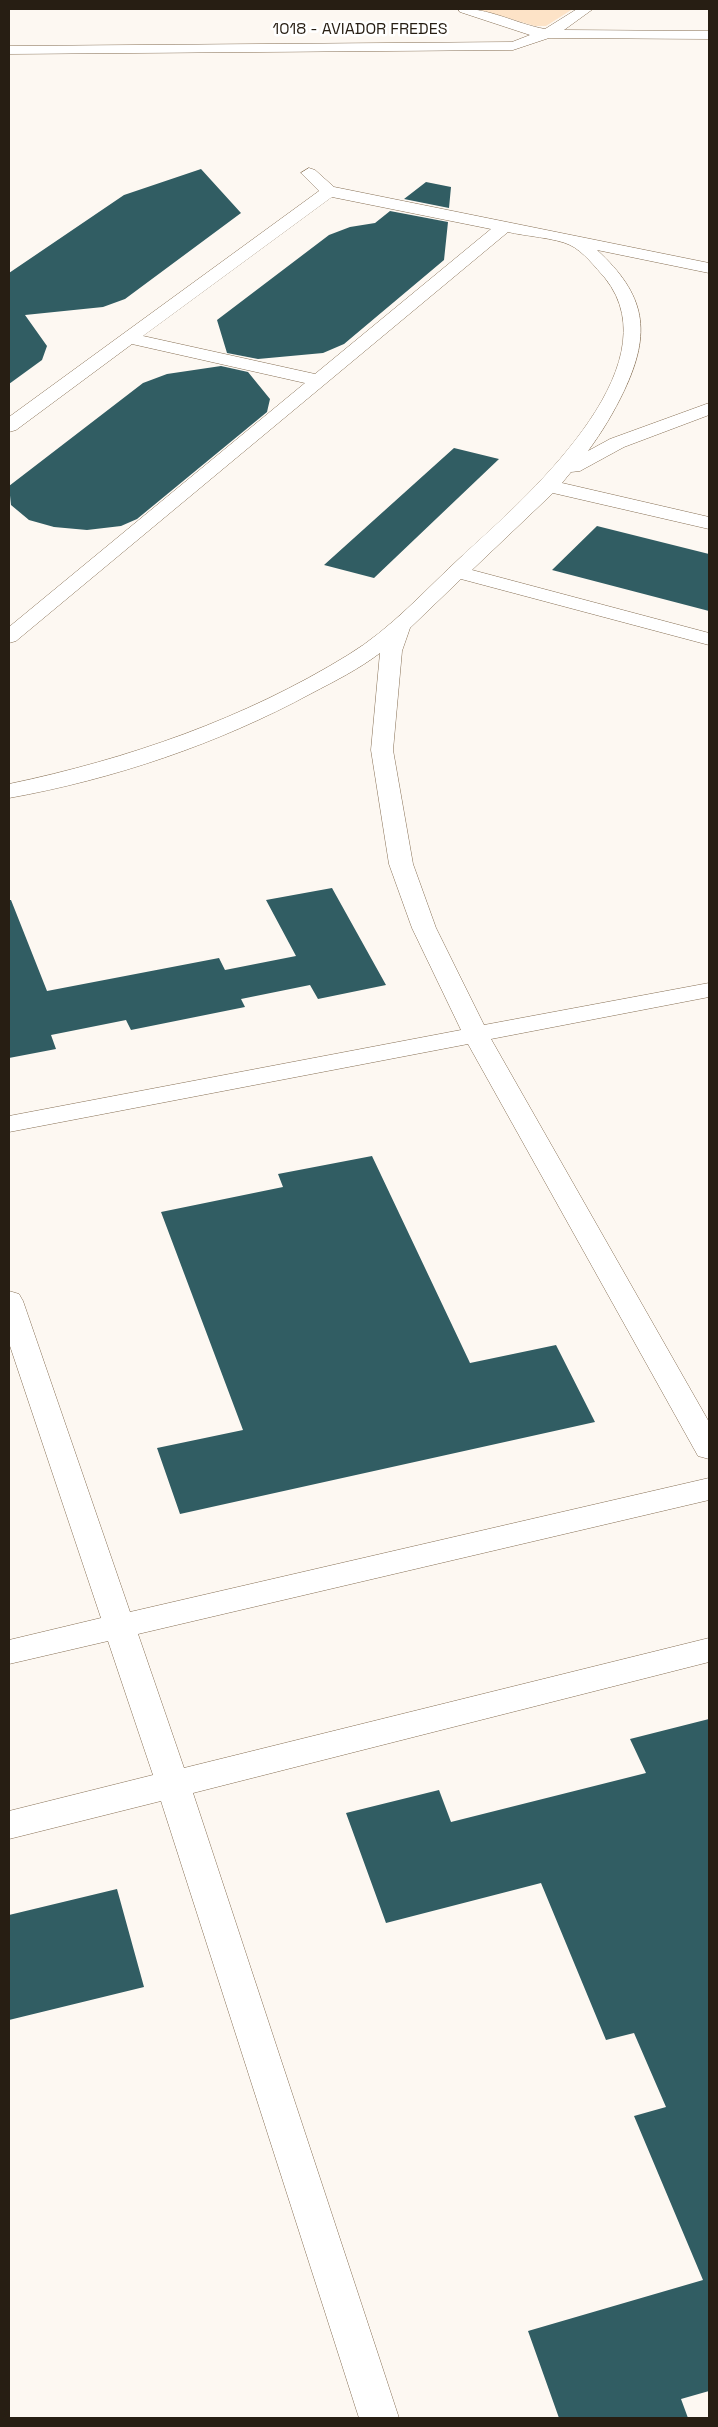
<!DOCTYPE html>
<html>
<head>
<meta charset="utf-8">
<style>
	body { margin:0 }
	#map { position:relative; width:718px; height:2427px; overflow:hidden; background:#fdf8f2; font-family:"Space Grotesk",sans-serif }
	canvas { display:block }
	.frame { position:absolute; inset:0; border:10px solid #271e13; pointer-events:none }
</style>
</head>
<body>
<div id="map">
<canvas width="718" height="2427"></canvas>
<div class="frame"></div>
</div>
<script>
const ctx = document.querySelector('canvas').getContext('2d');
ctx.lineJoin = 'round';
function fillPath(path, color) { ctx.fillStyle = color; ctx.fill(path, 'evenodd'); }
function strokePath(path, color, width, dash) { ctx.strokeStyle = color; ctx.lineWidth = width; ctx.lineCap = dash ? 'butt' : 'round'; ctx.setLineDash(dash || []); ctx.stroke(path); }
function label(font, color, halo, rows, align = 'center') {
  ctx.font = font + ' "Space Grotesk",sans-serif'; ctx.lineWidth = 5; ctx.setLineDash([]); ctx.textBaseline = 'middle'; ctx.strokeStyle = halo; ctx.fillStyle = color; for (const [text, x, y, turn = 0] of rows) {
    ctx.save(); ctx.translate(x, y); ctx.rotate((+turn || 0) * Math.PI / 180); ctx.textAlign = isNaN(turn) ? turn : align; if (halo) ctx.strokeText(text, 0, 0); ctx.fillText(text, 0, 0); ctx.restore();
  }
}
const green = new Path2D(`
	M477,9h96l-27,17h-11z`);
const building = new Path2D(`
	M201,169l40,44 -116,86 -22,8 -78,8 22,31 -5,14 -33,24v-111l115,-78z
	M426,182l25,5 -2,21 -45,-9z
	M390,211l58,11 -4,38 -100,84 -21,9 -65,6 -31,-6 -10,-33 112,-85 21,-8 25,-4z
	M221,366l27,6 22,27 -3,13 -130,107 -16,7 -34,4 -33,-3 -25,-7 -18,-15 -2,-19 134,-103 24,-9z
	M454,448l45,11 -125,119 -50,-13z
	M597,526l112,28v57l-157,-41z
	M332,888l54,97 -68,14 -8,-14 -69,14 4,8 -114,23 -5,-10 -75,15 5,14 -47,9v-158h2l36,91 172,-33 6,12 71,-14 -30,-56z
	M372,1156l98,207 86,-18 39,77 -415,92 -23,-66 86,-18 -82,-218 122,-25 -5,-13z
	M709,1719v672l-28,8 7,19h-129l-31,-87 175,-51 -69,-164 32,-9 -32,-74 -28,7 -65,-157 -155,40 -40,-110 93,-23 12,32 195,-49 -16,-34z
	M117,1889l27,98 -135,33v-105z`);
const minor = new Path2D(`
	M458,9c30,-2 58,15 87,20l32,-20h16l-29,21 145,1v8l-160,-1 -36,12 -504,4v-8l503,-4 18,-7 -70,-23z
	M309,168l6,2 19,17 375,76v10l-112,-23c49,45 55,82 27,141 -10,21 -22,41 -36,60l22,-12 99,-36v12l-85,32 -44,24 -9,1 -9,11 147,34v12l-156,-36 -81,77 237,63v12l-248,-66 -51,49 -8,23 -9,99 20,114 23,64 48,97 225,-42v14l-218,42 218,383v37l-11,-3 -230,-412 -459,88v-16l452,-86 -49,-102 -23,-64 -18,-114 9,-97c-21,16 -45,28 -68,40 -94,51 -198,86 -303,105v-14c119,-25 235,-65 339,-129 43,-26 77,-65 114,-99 59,-54 215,-188 143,-278 -9,-10 -22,-27 -35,-33 -14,-7 -46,-9 -62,-13l-492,409 -7,2v-16l296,-244 -173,-39 -116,86 -7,2v-15l310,-226 -18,-18zM332,197l159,32 -176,145 -172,-38z
	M9,1291l10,3 4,7 107,311 579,-134v22l-571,134 46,134 525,-130v24l-516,131 206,625h-40l-198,-617 -152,38v-28l144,-36 -45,-134 -99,23v-24l92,-22 -92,-275z`);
const farStreetnames = [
	["1018 - AVIADOR FREDES",360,30]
];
fillPath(green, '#fde3c7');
fillPath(building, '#315d63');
strokePath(minor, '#866f54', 1);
fillPath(minor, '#fff');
label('16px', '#271e13', '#fff', farStreetnames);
</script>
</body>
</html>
